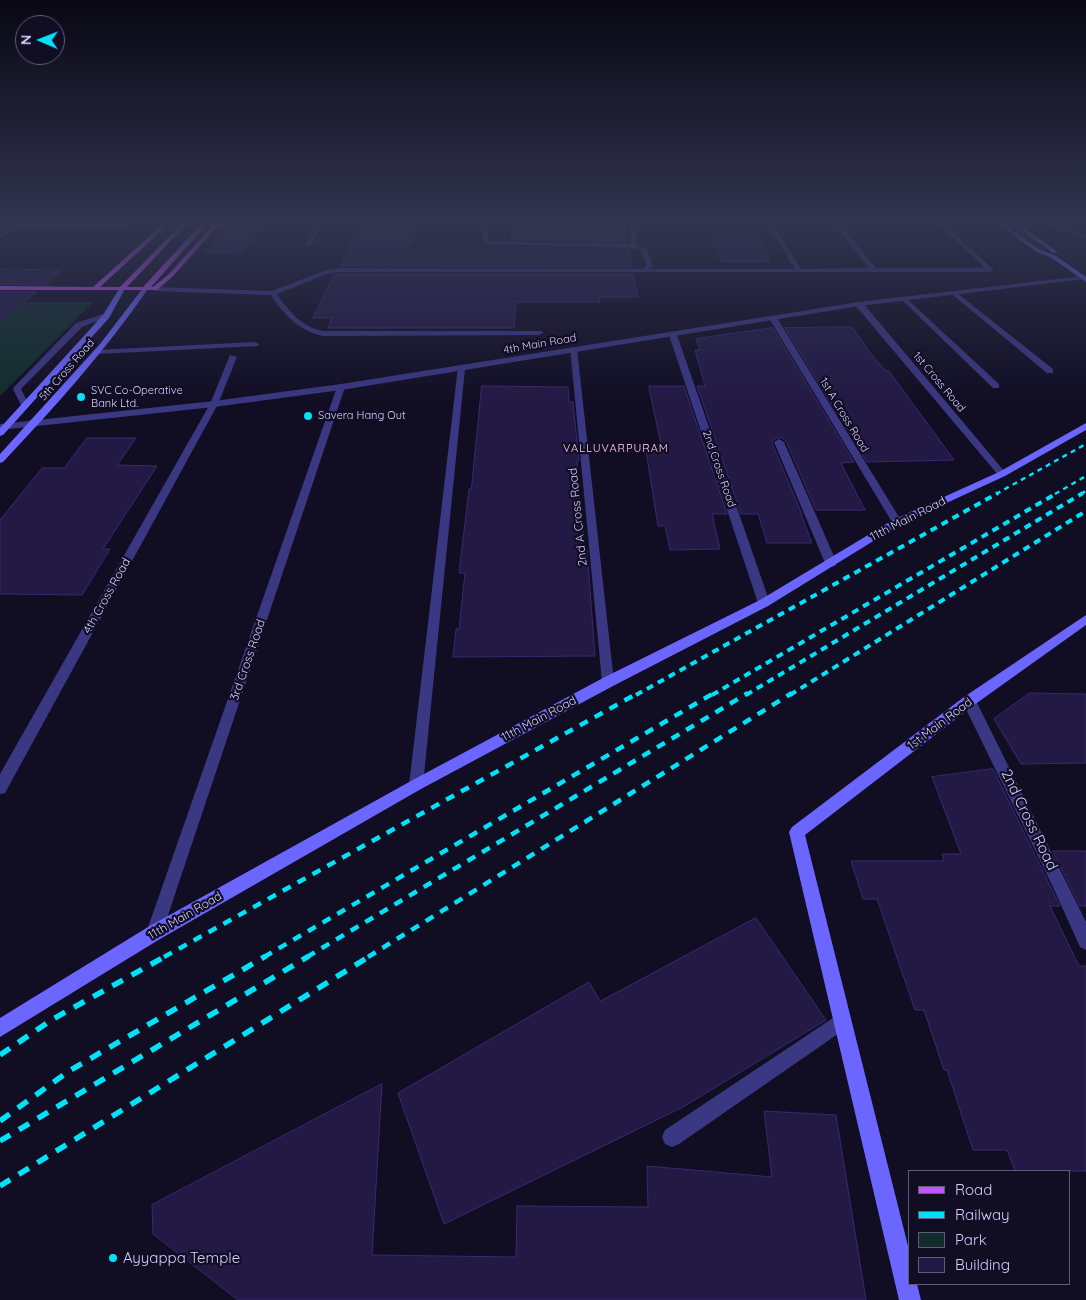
<!DOCTYPE html>
<html>
<head>
<meta charset="utf-8">
<style>
	body { margin:0 }
	#map { position:relative; width:1086px; height:1300px; overflow:hidden; background:#110d23; font-family:Quicksand,sans-serif }
	canvas { display:block }
	.legend { position:absolute; left:908px; top:1170px; width:162px; height:115px; box-sizing:border-box; background:#110d23; border:1px solid #5f5b7b; margin:0; padding:6px 9px; list-style:none; font-size:15px; color:#d5cfff }
	.legend li { display:flex; align-items:center; gap:10px; height:25px }
	.legend b { width:25px; border:1px solid #5f5b7b }
	.north { position:absolute; left:15px; top:15px; width:50px; height:50px; box-sizing:border-box; background:#110d23; border:1px solid #5f5b7b; border-radius:50%; rotate:271deg; font-size:14px; font-weight:700; line-height:20px; text-align:center; color:#d5cfff }
	.north::after { content:''; display:block; margin:auto; width:18px; height:22px; background:#00e2fa; clip-path:polygon(50% 0,100% 100%,50% 72%,0 100%) }
</style>
</head>
<body>
<div id="map">
<canvas width="1086" height="1300"></canvas>
<ul class="legend">
<li><b style="height:6px;background:#bf56ff"></b>Road</li>
<li><b style="height:6px;background:#00e2fa"></b>Railway</li>
<li><b style="height:14px;background:#102d2c"></b>Park</li>
<li><b style="height:14px;background:#221945"></b>Building</li>
</ul>
<div class="north">N</div>
</div>
<script>
const ctx = document.querySelector('canvas').getContext('2d');
ctx.lineJoin = 'round';
function fillPath(path, color) { ctx.fillStyle = color; ctx.fill(path, 'evenodd'); }
function strokePath(path, color, width, dash) { ctx.strokeStyle = color; ctx.lineWidth = width; ctx.lineCap = dash ? 'butt' : 'round'; ctx.setLineDash(dash || []); ctx.stroke(path); }
function label(font, color, halo, rows, align = 'center') {
  ctx.font = font + ' Quicksand,sans-serif'; ctx.lineWidth = 4.5; ctx.setLineDash([]); ctx.textBaseline = 'middle'; ctx.strokeStyle = halo; ctx.fillStyle = color; for (const [text, x, y, turn = 0] of rows) {
    ctx.save(); ctx.translate(x, y); ctx.rotate((+turn || 0) * Math.PI / 180); ctx.textAlign = isNaN(turn) ? turn : align; if (halo) ctx.strokeText(text, 0, 0); ctx.fillText(text, 0, 0); ctx.restore();
  }
}
const green = new Path2D(`
	M0,302h93l-93,94z`);
const building = new Path2D(`
	M230,224h33l-23,29 -35,-1z
	M362,224h56l-10,26 104,-1v-2l117,3 3,17 -292,-1z
	M514,224h110l3,18 -115,-2z
	M712,238h46l13,24h-49z
	M0,269l62,1 -17,15 -45,-1z
	M335,274h298l5,23h-39l1,5h-84l-2,26h-186l4,-10h-19z
	M0,292h36l-36,31z
	M852,327l20,28 14,16h3l65,89 -87,2 -82,-134z
	M773,328l81,134 -13,1 24,47h-49l-30,-69 -6,-4 -7,3 -1,3 30,71h-1l11,29h-45l-9,-29h-17l-44,-128h8l-10,-36h5l-4,-11z
	M482,386l86,1 1,15h4l6,59h-2l4,68h2l2,21h2l8,106 -142,1 3,-28h3l6,-56h-6l10,-84h2z
	M649,386h35l43,128h-15l8,35 -50,1 -5,-24h-7l-12,-75h16z
	M87,438h49l-19,27 40,1 -54,83h7l-28,46 -82,-1v-74l42,-52h22z
	M1030,693l56,1v69l-65,1 -27,-45z
	M993,769l67,137h-10l29,60h7v205h-71l-8,-21h-34l-26,-80h-3l-20,-60h-9l-38,-111h-14l-12,-38h93l-2,-7h19l-29,-77z
	M1053,851h33v55h-6z
	M756,918l70,102 -143,87 -239,117 -46,-131 191,-111 11,19z
	M382,1084l-10,171 144,2 1,-51 131,1 -1,-41 125,11 -8,-66 72,4 30,185h-628l-85,-66 -1,-29z`);
const service = new Path2D(`
	M483,224h6l-1,17 142,3v-20h6v21l11,4 6,17 -3,3h145l-28,-45h6l28,45 68,-1 -35,-44h6l36,44h109l-47,-44h6l50,46 -3,2h-652l-12,2 -50,20c11,17 25,33 46,37h219l1,2 -4,2 -216,1c-24,-5 -39,-21 -52,-41l-116,-4 -3,-2 3,-2 117,4 52,-20 15,-3 303,1 5,-3 -6,-16 -8,-2 -150,-4z
	M12,225h114l3,2 -3,2 -112,-1z
	M103,314l7,2 -28,11 -61,62 8,16 -7,2 -9,-18 1,-2 62,-64z
	M255,342l4,2 -1,2 -161,8 -4,-2 4,-2z
	M230,355l7,2 -19,47 -7,2 -1,-2z
	M842,1012l6,3 3,6 -3,6 -169,117 -7,3 -7,-3 -3,-7 3,-7z`);
const minor = new Path2D(`
	M15,224h6l-21,15v-5z
	M317,224h6l-13,22h-4z
	M1048,224h7l31,11v4z
	M953,293h4l96,76v4h-6l-94,-78z
	M902,298h4l93,86v4h-6l-91,-88z
	M856,302h6l143,170v4h-6l-143,-170z
	M770,316l7,2 125,204 -1,2 -4,1 -5,-3 -123,-204z
	M670,333l7,2 93,268 -2,3 -4,1 -6,-4 -89,-268z
	M570,347l7,2 37,333 -1,4h-10l-1,-4z
	M458,367l7,2 -42,416 -2,4 -5,2 -5,-2 -2,-4z
	M341,384l4,3 -183,546 -2,6 -6,2 -6,-2 -2,-6 191,-546z
	M214,401l4,3 -213,389 -5,1v-20l210,-370z
	M779,439l5,3 53,121 -2,3 -4,1 -6,-4 -51,-121z
	M969,696l5,1 2,4 110,221v28l-6,-3 -28,-62 -90,-184 2,-4z`);
const tertiary = new Path2D(`
	M1083,276l3,1 -1,2 -226,27 -518,84 -127,17 -214,23v-6l214,-23 127,-17 518,-82z`);
const secondary = new Path2D(`
	M998,224h6l35,25 17,7 30,21v5l-34,-24 -17,-7z
	M1013,224h6l39,28 -5,1z
	M121,286l5,1 -17,31 -106,117 -3,1v-8l103,-113z
	M143,288l5,1c-43,62 -93,118 -145,173l-3,1v-9l100,-110z
	M1086,423v7l-81,46 -104,48 -133,82 -155,80 -192,103 -261,150 -160,98v-19l148,-91 263,-146 192,-103 157,-78 133,-80 106,-48z
	M1086,615v10l-112,80 -169,130 105,419v30h7l4,16h-22l-110,-468 3,-5 172,-130z`);
const primary = new Path2D(`
	M163,224h6l-69,63h20l61,-63h6l-60,63h16l58,-63h6l-56,63h2l16,-13 45,-50h6l-47,52 -16,14h-157v-4l93,1z`);
const railFar3 = new Path2D(`
	M996,494l90,-50
	M1055,494l31,-18
	M1081,494l5,-3`);
const railFar2 = new Path2D(`
	M636,695l362,-202
	M712,695l345,-202
	M746,695l337,-202
	M790,695l296,-184`);
const railFar1 = new Path2D(`
	M164,957l474,-264
	M264,957l450,-264
	M307,957l441,-264
	M368,957l424,-264`);
const rail = new Path2D(`
	M0,1055l53,-36 113,-63
	M0,1121l69,-50 197,-115
	M0,1141l309,-185
	M0,1186l370,-230`);
const markers = [
	[81,397,5,"#00e2fa"],
	[308,416,5,"#00e2fa"],
	[113,1258,5,"#00e2fa"]
];
const farStreetnames = [
	["4th Main Road",540,344,-10],
	["5th Cross Road",67,370,-49],
	["1st Cross Road",939,382,50],
	["1st A Cross Road",844,415,59],
	["2nd Cross Road",719,469,71]
];
const farPoinames = [
	["SVC Co-Operative",91,391],
	["Bank Ltd.",91,404],
	["Savera Hang Out",318,416]
];
const farNeighbourhoodnames = [
	["VALLUVARPURAM",616,449]
];
const streetNames = [
	["2nd A Cross Road",578,517,-96],
	["11th Main Road",908,519,-27],
	["4th Cross Road",107,596,-61],
	["3rd Cross Road",248,660,-71],
	["11th Main Road",539,719,-28],
	["1st Main Road",940,724,-37],
	["11th Main Road",185,916,-30]
];
const nearStreetnames = [
	["2nd Cross Road",1029,820,64]
];
const nearPoinames = [
	["Ayyappa Temple",123,1258]
];
fillPath(green, '#102d2c');
fillPath(building, '#221945');
strokePath(building, '#382a71', 1);
fillPath(service, '#3a3783');
fillPath(minor, '#3a3783');
fillPath(tertiary, '#3a3783');
fillPath(secondary, '#6a66ff');
fillPath(primary, '#bf56ff');
strokePath(railFar3, '#00e2fa', 2.5, [5, 4.5]);
strokePath(railFar2, '#00e2fa', 4, [7, 5.5]);
strokePath(railFar1, '#00e2fa', 4.5, [9, 8]);
strokePath(rail, '#00e2fa', 5.5, [12, 10]);
const sky = ctx.createLinearGradient(0, 0, 0, 406);
sky.addColorStop(0, '#090713');
sky.addColorStop(0.55, '#323550');
sky.addColorStop(1, '#32355000');
ctx.fillStyle = sky;
ctx.fillRect(0, 0, 1086, 406);
for (const [x, y, r, color] of markers) { const dot = new Path2D(); dot.arc(x, y, r, 0, 2 * Math.PI); ctx.fillStyle = color; ctx.fill(dot); strokePath(dot, '#110d23', 2); }
label('11px', '#d5cfff', '#110d23', farStreetnames);
label('11px', '#d5cfff', '#110d23', farPoinames, 'left');
ctx.letterSpacing = '1px';
label('11px', '#ffd1ef', '#110d23', farNeighbourhoodnames);
ctx.letterSpacing = '0px';
label('12px', '#d5cfff', '#110d23', streetNames);
label('15px', '#d5cfff', '#110d23', nearStreetnames);
label('15px', '#d5cfff', '#110d23', nearPoinames, 'left');
</script>
</body>
</html>
